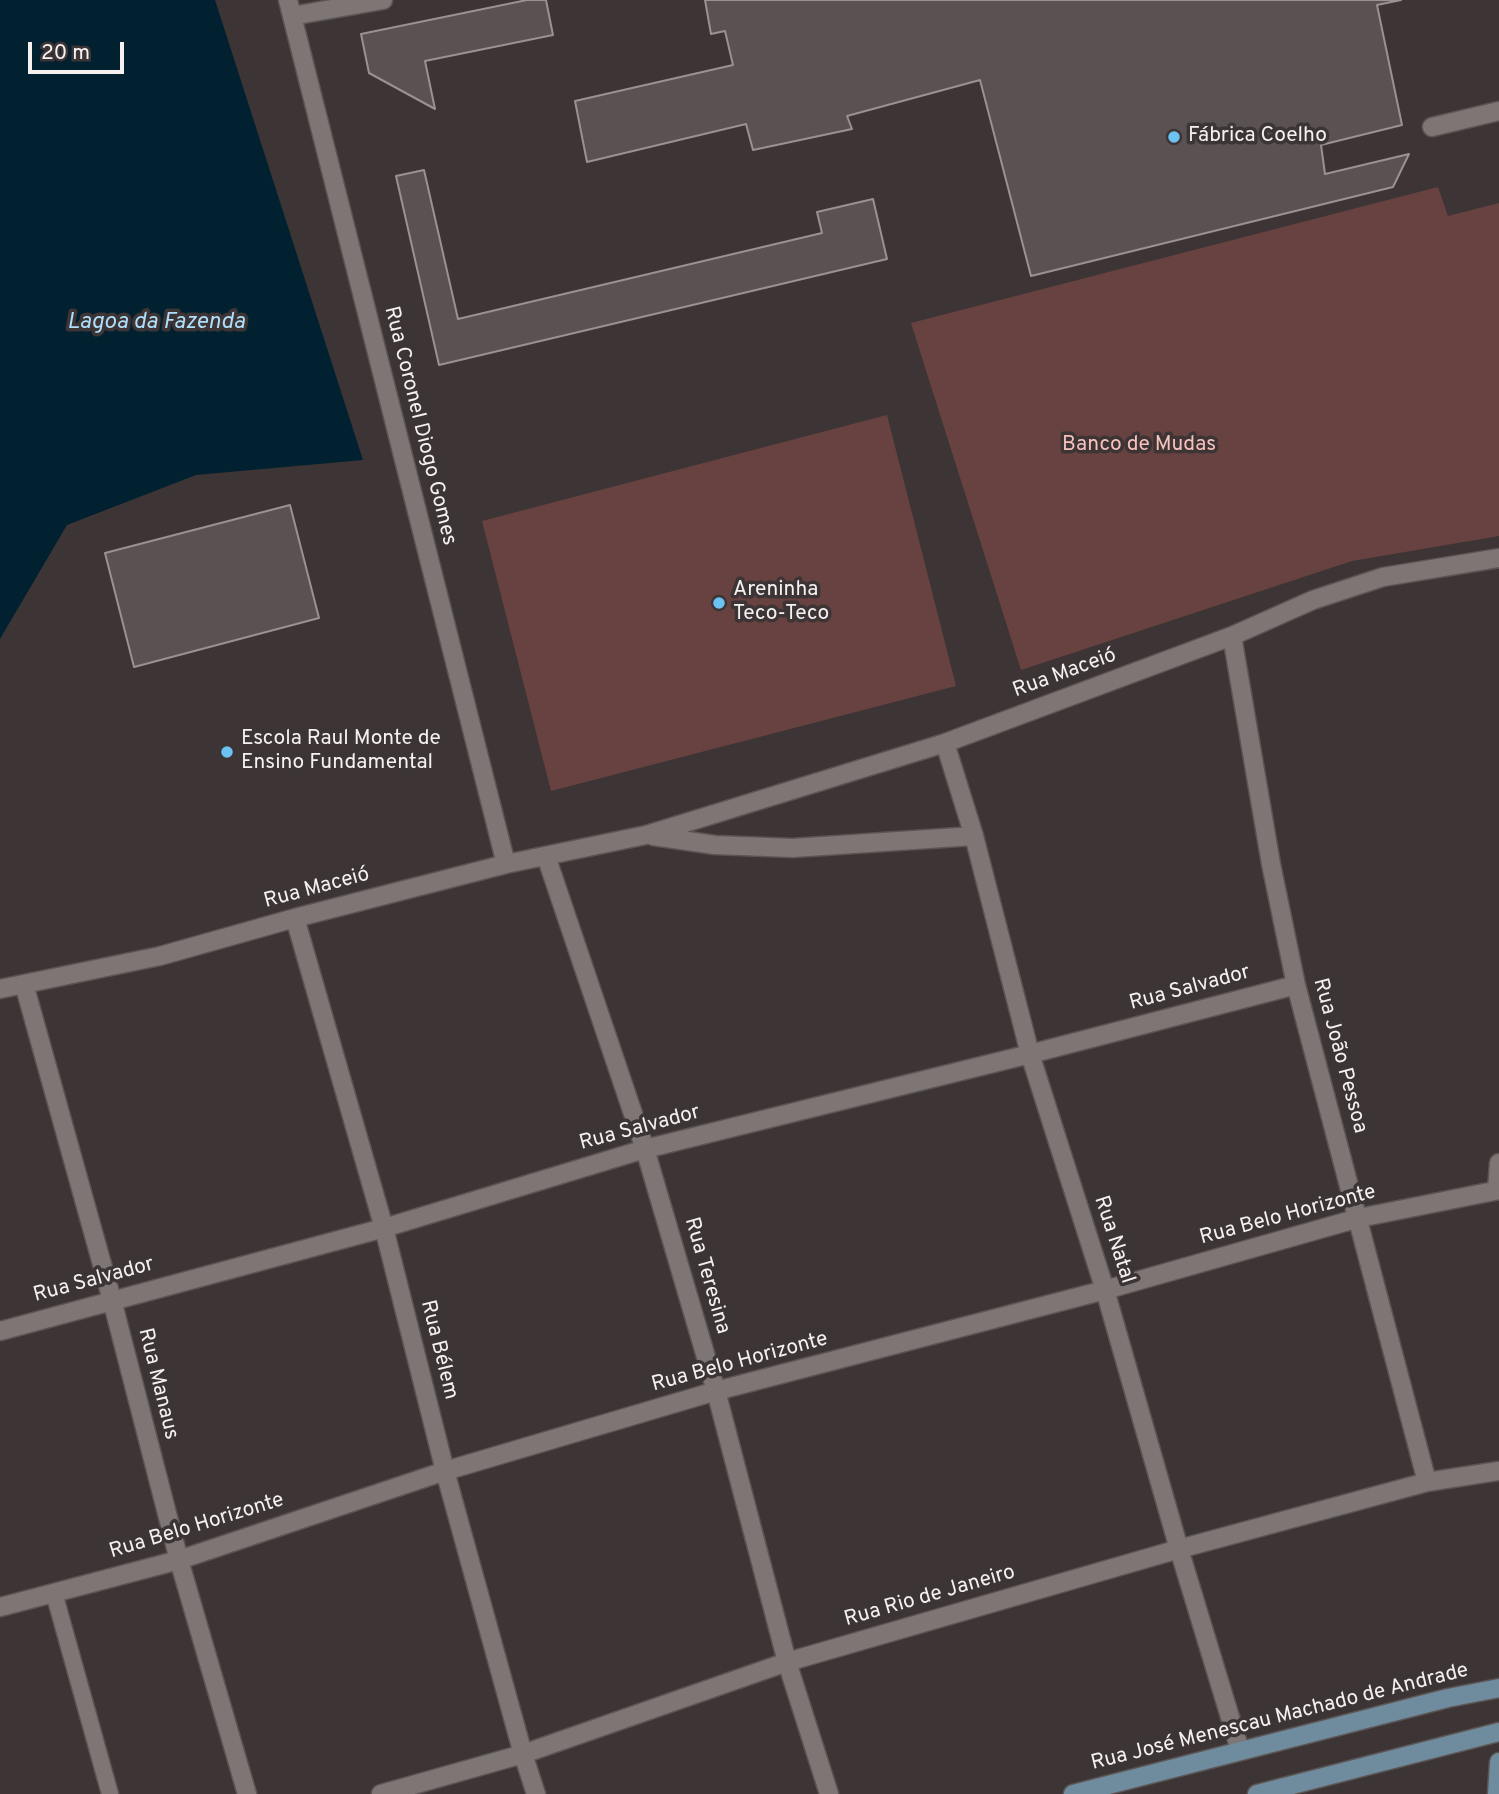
<!DOCTYPE html>
<html>
<head>
<meta charset="utf-8">
<style>
	body { margin:0 }
	#map { position:relative; width:1499px; height:1794px; overflow:hidden; background:#3d3535; font-family:Overpass,sans-serif }
	canvas { display:block }
	.scale { position:absolute; left:28px; top:42px; width:96px; height:32px; box-sizing:border-box; border:4px solid #f6f1f1; border-top:0; padding-left:9px; font-size:21px; line-height:24px; white-space:nowrap; color:#f6f1f1; -webkit-text-stroke:5px #3d3535; paint-order:stroke }
</style>
</head>
<body>
<div id="map">
<canvas width="1499" height="1794"></canvas>
<div class="scale">20 m</div>
</div>
<script>
const ctx = document.querySelector('canvas').getContext('2d');
ctx.lineJoin = 'round';
function fillPath(path, color) { ctx.fillStyle = color; ctx.fill(path, 'evenodd'); }
function strokePath(path, color, width, dash) { ctx.strokeStyle = color; ctx.lineWidth = width; ctx.lineCap = dash ? 'butt' : 'round'; ctx.setLineDash(dash || []); ctx.stroke(path); }
function label(font, color, halo, rows, align = 'center') {
  ctx.font = font + ' Overpass,sans-serif'; ctx.lineWidth = 7; ctx.setLineDash([]); ctx.textBaseline = 'middle'; ctx.strokeStyle = halo; ctx.fillStyle = color; for (const [text, x, y, turn = 0] of rows) {
    ctx.save(); ctx.translate(x, y); ctx.rotate((+turn || 0) * Math.PI / 180); ctx.textAlign = isNaN(turn) ? turn : align; if (halo) ctx.strokeText(text, 0, 0); ctx.fillText(text, 0, 0); ctx.restore();
  }
}
const green = new Path2D(`
	M1438,187l10,29 51,-13v333l-147,25 -331,109 -110,-347z
	M887,415l69,271 -405,105 -69,-270z`);
const water = new Path2D(`
	M0,0h215l148,460 -167,15 -129,50 -67,114z`);
const building = new Path2D(`
	M527,0h19l7,35 -128,26 10,48 -66,-36 -8,-39z
	M705,0h696l-24,5 25,120 -81,20 4,29 84,-20 -16,33 -362,89 -51,-196 -133,36 5,13 -99,21 -7,-26 -159,38 -12,-61 158,-36 -8,-34 -14,3z
	M424,170l34,149 364,-86 -5,-21 56,-13 14,60 -448,106 -43,-189z
	M290,505l29,113 -185,49 -29,-114z`);
const service = new Path2D(`
	M54,1593l56,201`);
const minor = new Path2D(`
	M288,0l218,864
	M292,16l91,-16
	M1432,127l67,-16
	M1232,636l39,228 25,121 131,497
	M945,743l29,93 56,218 75,236 74,259 61,201
	M653,836l62,9 78,3 181,-12
	M546,856l99,293 71,242 71,271 42,132
	M295,918l89,310 61,243 78,283 13,40
	M24,984l88,316 67,260 68,234
	M0,989l160,-33 135,-38 211,-54 140,-29 299,-92 287,-107 81,-36 70,-23 116,-19
	M1497,1190l2,-27
	M0,1331l384,-103 261,-79 385,-95 266,-69
	M0,1607l179,-47 266,-89 271,-80 389,-101 254,-72 140,-28
	M381,1794l142,-40 264,-92 392,-113 248,-67 72,-11`);
const secondary = new Path2D(`
	M1073,1794l375,-96 51,-10
	M1257,1794l242,-62
	M1497,1794l2,-32`);
const markers = [
	[1174,137,7,"#6cc3f2"],
	[719,603,7,"#6cc3f2"],
	[227,752,7,"#6cc3f2"]
];
const poiNames = [
	["Fábrica Coelho",1188,137],
	["Areninha",733,591],
	["Teco-Teco",733,615],
	["Escola Raul Monte de",241,740],
	["Ensino Fundamental",241,764]
];
const streetNames = [
	["Rua Coronel Diogo Gomes",419,426,76],
	["Rua Maceió",1065,674,-20],
	["Rua Maceió",317,889,-15],
	["Rua Salvador",1190,989,-15],
	["Rua João Pessoa",1339,1056,75],
	["Rua Salvador",640,1129,-15],
	["Rua Belo Horizonte",1288,1216,-15],
	["Rua Natal",1113,1240,72],
	["Rua Teresina",706,1276,74],
	["Rua Salvador",94,1281,-15],
	["Rua Bélem",438,1350,76],
	["Rua Belo Horizonte",740,1363,-15],
	["Rua Manaus",157,1384,76],
	["Rua Belo Horizonte",197,1527,-17],
	["Rua Rio de Janeiro",930,1597,-16],
	["Rua José Menescau Machado de Andrade",1280,1718,-14]
];
const parkNames = [
	["Banco de Mudas",1139,446]
];
const waterNames = [
	["Lagoa da Fazenda",156,323]
];
fillPath(green, '#684240');
fillPath(water, '#022130');
fillPath(building, '#5a5252');
strokePath(building, '#9a9191', 2);
strokePath(service, '#5b5453', 19);
strokePath(minor, '#5b5453', 21);
strokePath(secondary, '#5b5453', 21);
strokePath(service, '#7e7575', 16);
strokePath(minor, '#7e7575', 18);
strokePath(secondary, '#6e8c9e', 18);
for (const [x, y, r, color] of markers) { const dot = new Path2D(); dot.arc(x, y, r, 0, 2 * Math.PI); ctx.fillStyle = color; ctx.fill(dot); strokePath(dot, '#3d3535', 2.5); }
label('21px', '#f6f1f1', '#3d3535', poiNames, 'left');
label('21px', '#f6f1f1', '#3d3535', streetNames);
label('21px', '#f7c0bc', '#3d3535', parkNames);
label('italic 23px', '#addefb', '#3d3535', waterNames);
</script>
</body>
</html>
